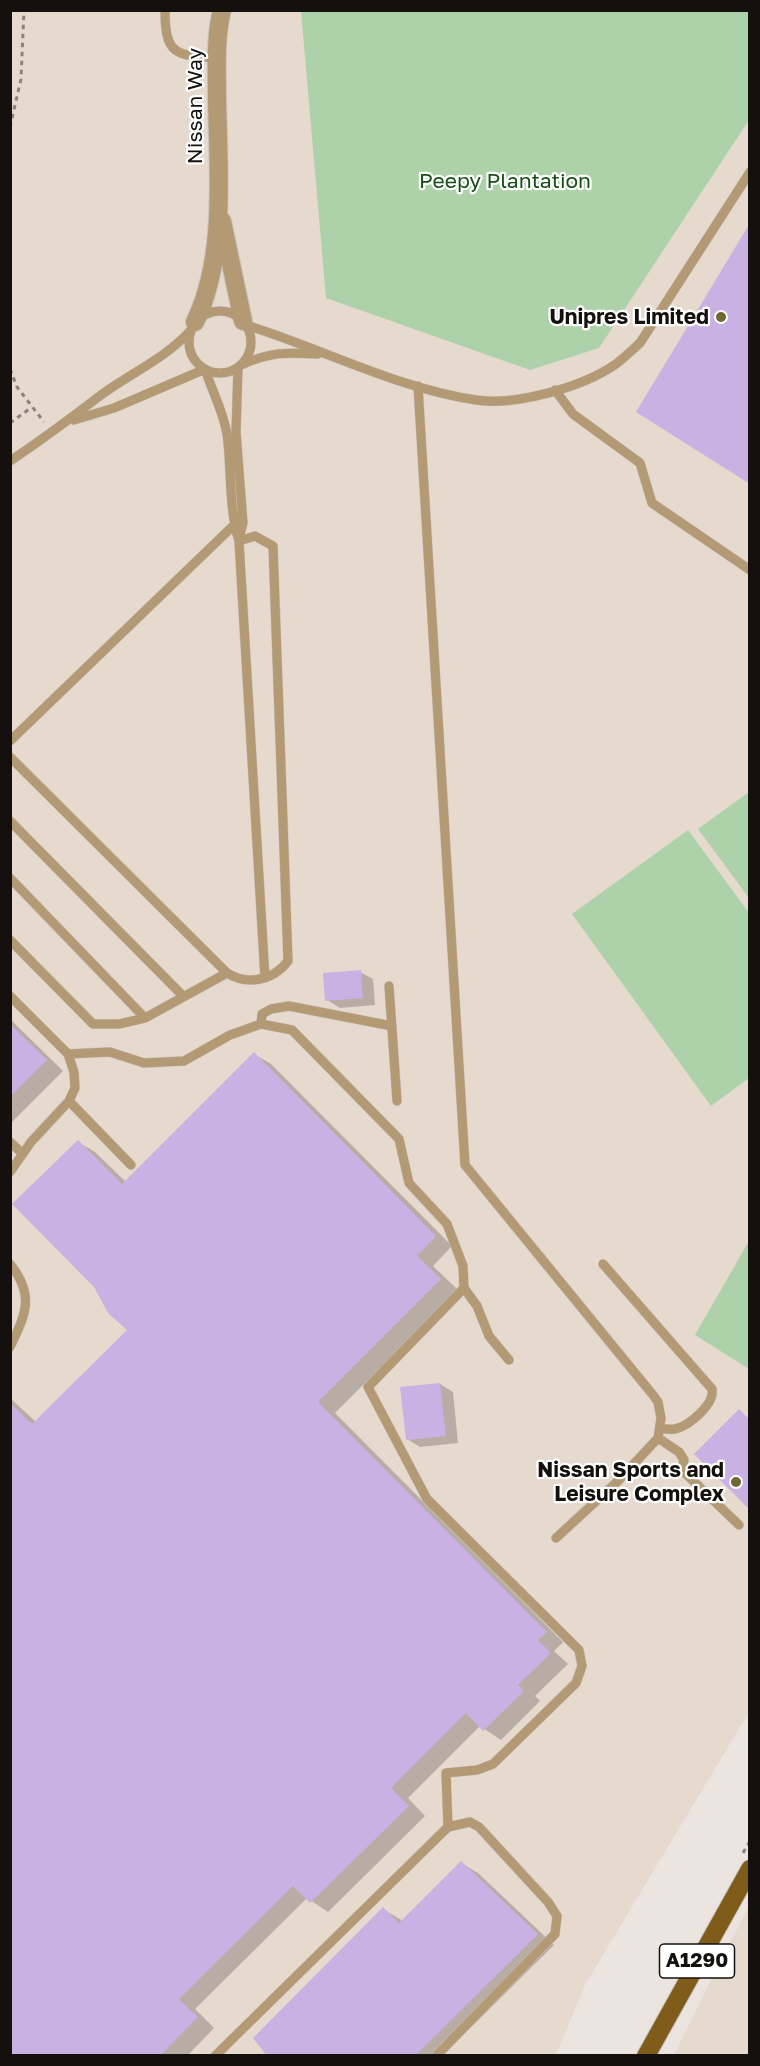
<!DOCTYPE html>
<html>
<head>
<meta charset="utf-8">
<style>
	body { margin:0 }
	#map { position:relative; width:760px; height:2066px; overflow:hidden; background:#ece5df; font-family:"Golos Text",sans-serif }
	canvas { display:block }
	.frame { position:absolute; inset:0; border:12px solid #13100e; pointer-events:none }
</style>
</head>
<body>
<div id="map">
<canvas width="760" height="2066"></canvas>
<div class="frame"></div>
</div>
<script>
const ctx = document.querySelector('canvas').getContext('2d');
ctx.lineJoin = 'round';
function fillPath(path, color) { ctx.fillStyle = color; ctx.fill(path, 'evenodd'); }
function strokePath(path, color, width, dash) { ctx.strokeStyle = color; ctx.lineWidth = width; ctx.lineCap = dash ? 'butt' : 'round'; ctx.setLineDash(dash || []); ctx.stroke(path); }
function label(font, color, halo, rows, align = 'center') {
  ctx.font = font + ' "Golos Text",sans-serif'; ctx.lineWidth = 4.5; ctx.setLineDash([]); ctx.textBaseline = 'middle'; ctx.strokeStyle = halo; ctx.fillStyle = color; for (const [text, x, y, turn = 0] of rows) {
    ctx.save(); ctx.translate(x, y); ctx.rotate((+turn || 0) * Math.PI / 180); ctx.textAlign = isNaN(turn) ? turn : align; if (halo) ctx.strokeText(text, 0, 0); ctx.fillText(text, 0, 0); ctx.restore();
  }
}
const built = new Path2D(`
	M11,11h738v1701l-164,273 -29,70 -545,1z
	M749,1906v149h-75l48,-97z`);
const green = new Path2D(`
	M301,11h448v109l-150,228 -69,22 -204,-72z
	M749,792v106l-51,-69z
	M688,830l61,83v165l-38,28 -139,-192z
	M749,1241v128l-54,-34z`);
const shadow = new Path2D(`
	M360,972l13,7 2,26 -35,3 -13,-8z
	M10,1019l53,52 -53,53z
	M254,1054l17,10 181,182 -19,20 25,24 -123,123 228,229 -9,9 14,13 -33,32 5,5 -39,39 -21,-14 -72,72 17,18 -97,96 -21,-14 -112,111 19,19 -27,28h-177v-658l26,24 93,-92 -51,-188 17,10 31,30z
	M440,1384l13,8 5,51 -38,4 -13,-8z
	M461,1863l17,10 76,72 -112,111h-173l114,-147 20,12z`);
const building = new Path2D(`
	M750,223v261l-114,-72z
	M361,970l2,28 -38,3 -2,-28z
	M10,1024l37,36 -37,37z
	M254,1052l182,184 -19,20 24,23 -123,123 229,230 -9,8 13,13 -33,32 6,6 -41,40 -17,-18 -75,75 18,18 -99,97 -17,-17 -114,113 19,18 -38,39h-150v-653l22,21 95,-94 -19,-17 -14,-26 -82,-83 66,-64 44,44z
	M440,1383l6,53 -40,4 -6,-53z
	M739,1409l11,11v90l-56,-56z
	M461,1861l77,73 -123,122h-148l-14,-18 130,-131 16,16z`);
const path = new Path2D(`
	M10,127l11,-48 3,-69
	M10,369l7,18 27,35
	M10,423l22,-16
	M743,1853l7,-12`);
const service = new Path2D(`
	M165,10c0,46 11,45 52,48
	M189 342a31 31 0 1 1 62 0a31 31 0 1 1-62 0Z
	M246,325c77,24 150,63 230,75 40,6 107,-13 140,-36 8,-6 16,-14 24,-21l110,-171
	M241,365c29,-13 45,-13 77,-11
	M238,368l-2,64 7,91 -4,15
	M206,372c7,21 17,39 21,62 5,35 1,72 12,107l26,437
	M418,386l47,779 188,230 5,7 3,16 -3,20 -40,43 -62,57
	M555,390l18,24 67,49 12,40 98,67
	M74,420l40,-12 89,-38
	M10,461c32,-21 61,-43 91,-66 30,-22 65,-37 90,-65
	M10,741l224,-216
	M10,757l217,216c21,13 47,7 61,-12l-15,-415 -18,-10 -16,5
	M10,821l173,175
	M10,878l135,140
	M10,940l83,84h26l26,-6 82,-45
	M389,986l8,115
	M10,996l58,58 42,-2 34,11 40,-2 46,-26 31,-11 31,6 107,109 10,44 38,41 16,42 1,22 -96,99 59,112 152,151 3,16 -6,17 -83,81 -16,6 -31,3 2,54 -233,229
	M261,1024l1,-10 9,-5 18,-3 103,20
	M69,1101l62,64
	M10,1142l13,12
	M10,1172l21,-30 38,-41 6,-13 -1,-16 -6,-18
	M10,1264c25,31 16,50 0,83
	M603,1264l109,125c3,15 -23,37 -37,40 -5,1 -10,0 -15,-1
	M464,1288l13,18 12,30 20,24
	M658,1438l21,14 5,8 -2,9 4,5 53,51
	M436,2056l119,-122 2,-18 -9,-14 -69,-75 -9,-5 -22,5`);
const minor = new Path2D(`
	M222,221l21,100
	M195,322c32,-66 23,-154 22,-225 0,-29 -2,-59 5,-87`);
const primary = new Path2D(`
	M646,2056l104,-187`);
const markers = [
	[721,317,6,"#706734"],
	[736,1482,6,"#706734"]
];
const shields = [
	[697,1961,75]
];
const shieldNames = [
	["A1290",697,1961]
];
const streetNames = [
	["Nissan Way",195,106,-90]
];
const parkNames = [
	["Peepy Plantation",505,181]
];
const poiNames = [
	["Unipres Limited",709,317],
	["Nissan Sports and",724,1470],
	["Leisure Complex",724,1494]
];
fillPath(built, '#e6d9ce');
fillPath(green, '#add2aa');
fillPath(shadow, '#0003');
fillPath(building, '#c9b1e4');
strokePath(service, '#c9c3be', 10);
strokePath(minor, '#c9c3be', 20);
strokePath(primary, '#c9c3be', 20);
strokePath(path, '#898480', 3, [4.5, 4.5]);
strokePath(service, '#b49a74', 9);
strokePath(minor, '#b49a74', 18);
strokePath(primary, '#805c1a', 18);
for (const [x, y, r, color] of markers) { const dot = new Path2D(); dot.arc(x, y, r, 0, 2 * Math.PI); ctx.fillStyle = color; ctx.fill(dot); strokePath(dot, '#fff', 2); }
for (const [x, y, w] of shields) { const box = new Path2D(); box.roundRect(x - w / 2, y - 17, w, 34, 4.5); ctx.fillStyle = '#fff'; ctx.fill(box); strokePath(box, '#13100e', 1.5); }
label('bold 20px', '#13100e', null, shieldNames);
label('21px', '#13100e', '#fff', streetNames);
label('21px', '#164f16', '#fff', parkNames);
label('bold 21px', '#13100e', '#fff', poiNames, 'right');
</script>
</body>
</html>
